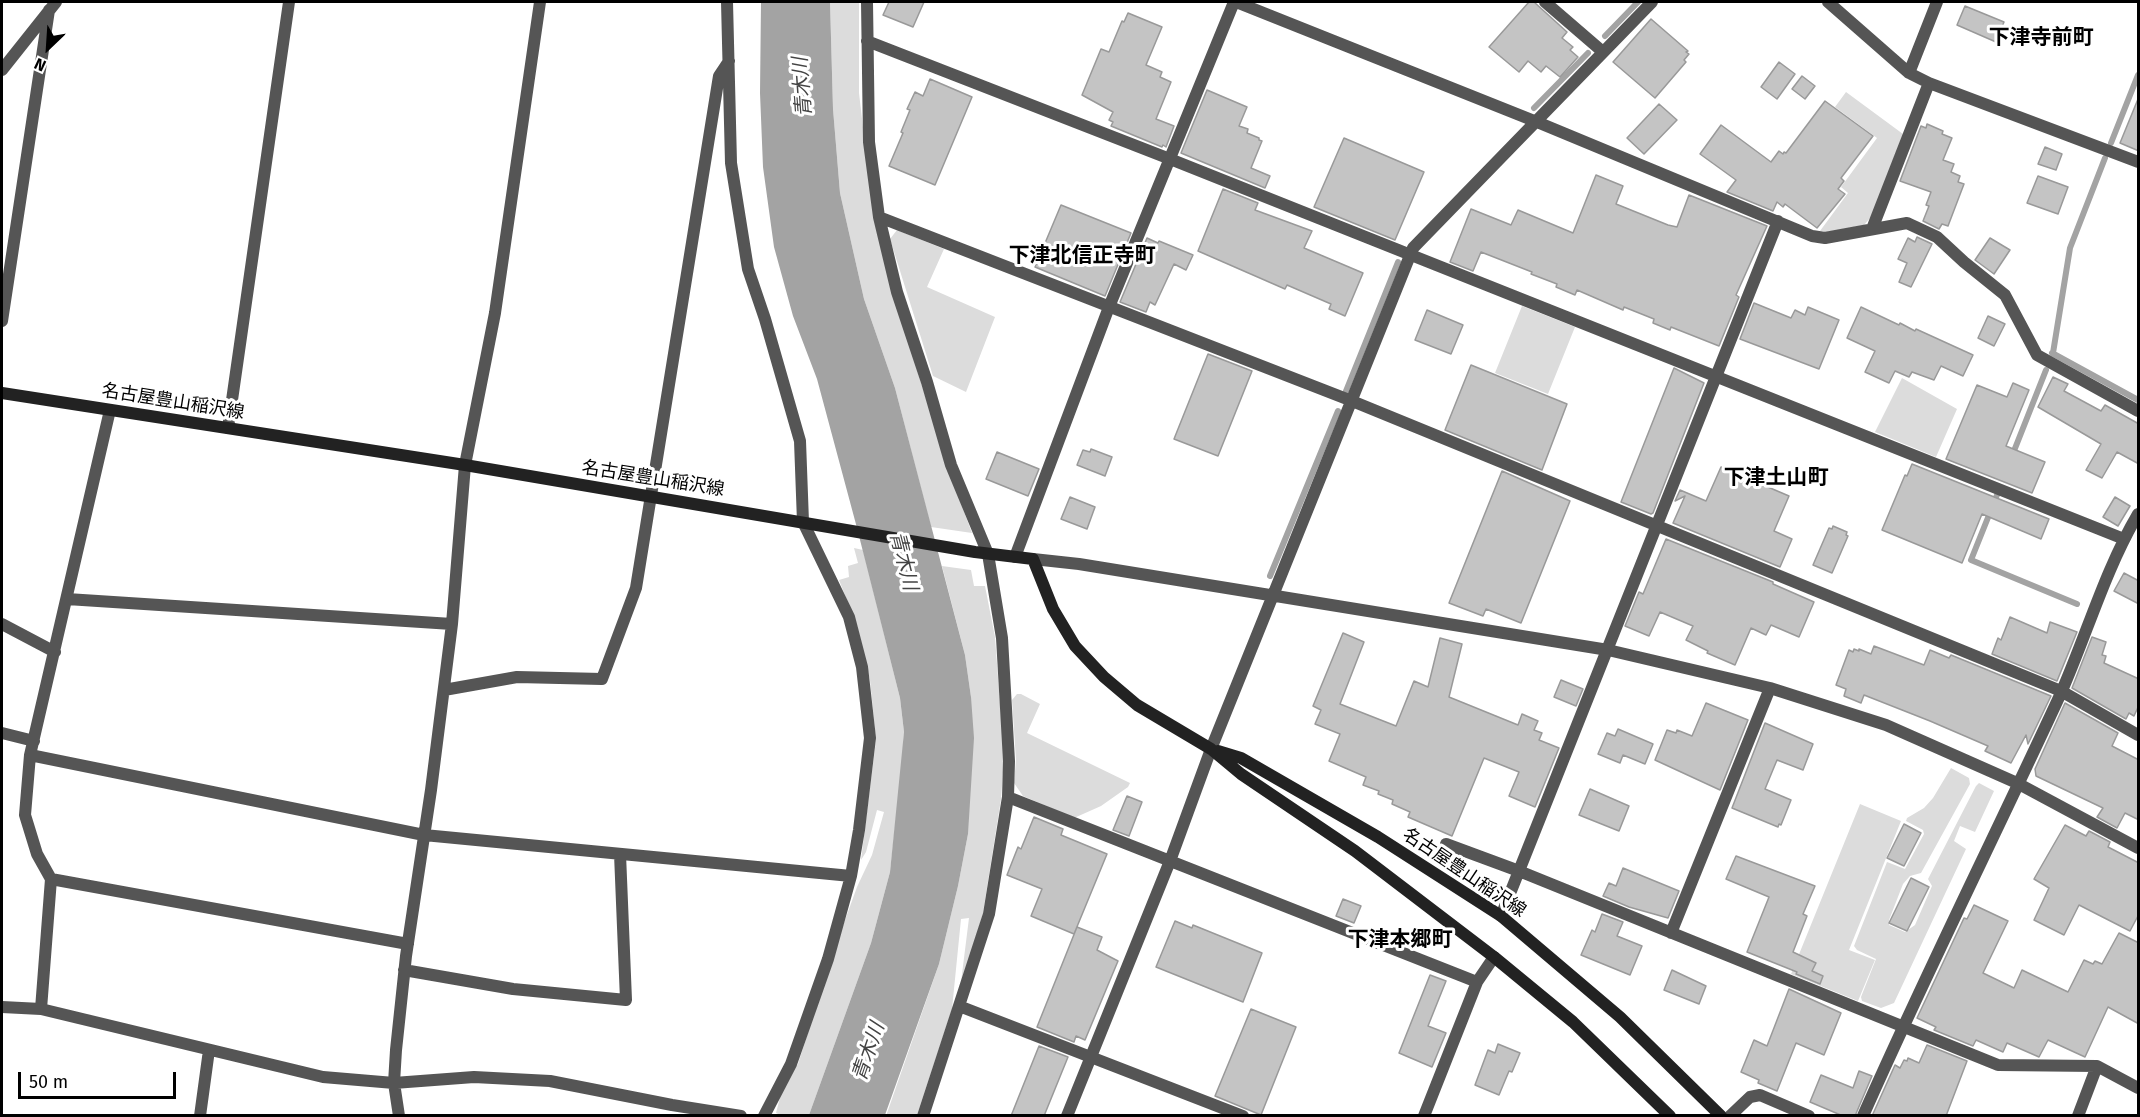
<!DOCTYPE html>
<html>
<head>
<meta charset="utf-8">
<style>
	body { margin:0 }
	#map { position:relative; width:2140px; height:1117px; overflow:hidden; background:#fff; font-family:"Fira Sans",sans-serif }
	canvas { display:block }
	.frame { position:absolute; inset:0; border:3px solid #000; pointer-events:none }
	.north { position:absolute; left:18px; top:18px; width:60px; height:60px; -webkit-text-stroke:4px #fff; paint-order:stroke; rotate:205deg; font-size:16px; font-weight:700; line-height:24px; text-align:center; color:#000 }
	.north::after { content:''; display:block; margin:auto; width:21px; height:27px; background:#000; clip-path:polygon(50% 0,100% 100%,50% 72%,0 100%) }
	.scale { position:absolute; left:18px; top:1072px; width:158px; height:27px; box-sizing:border-box; border:3px solid #000; border-top:0; padding-left:8px; font-size:18px; line-height:21px; white-space:nowrap; color:#000; -webkit-text-stroke:4px #fff; paint-order:stroke }
</style>
</head>
<body>
<div id="map">
<canvas width="2140" height="1117"></canvas>
<div class="frame"></div>
<div class="north">N</div>
<div class="scale">50 m</div>
</div>
<script>
const ctx = document.querySelector('canvas').getContext('2d');
ctx.lineJoin = 'round';
function fillPath(path, color) { ctx.fillStyle = color; ctx.fill(path, 'evenodd'); }
function strokePath(path, color, width, dash) { ctx.strokeStyle = color; ctx.lineWidth = width; ctx.lineCap = dash ? 'butt' : 'round'; ctx.setLineDash(dash || []); ctx.stroke(path); }
function label(font, color, halo, rows, align = 'center') {
  ctx.font = font + ' "Fira Sans","Noto Sans JP",sans-serif'; ctx.lineWidth = 6; ctx.setLineDash([]); ctx.textBaseline = 'middle'; ctx.strokeStyle = halo; ctx.fillStyle = color; for (const [text, x, y, turn = 0] of rows) {
    ctx.save(); ctx.translate(x, y); ctx.rotate((+turn || 0) * Math.PI / 180); ctx.textAlign = isNaN(turn) ? turn : align; if (halo) ctx.strokeText(text, 0, 0); ctx.fillText(text, 0, 0); ctx.restore();
  }
}
const green = new Path2D(`
	M830,2h29v91l14,120 39,141 36,115 24,64 -41,-6 -36,-139 -31,-89 -24,-106 -7,-84z
	M1846,92l57,42 -32,83 -7,8 -37,7 -7,-1 28,-38 -7,-6 36,-49 -42,-31z
	M897,230l47,19 -17,38 68,30 -29,75 -33,-16 -43,-137z
	M1522,306l53,21 -27,67 -53,-21z
	M1902,378l55,31 -21,48 -61,-25z
	M854,548l9,2 37,148 4,34 -2,31 -12,109 -19,71 -62,172h-29l-4,-2 7,-27 15,-22 39,-122 20,-55 15,-32 12,-43 -7,-2 -11,42 -5,8 15,-120 -6,-60 -13,-55 -18,-45 10,-3 -1,-11 10,-3z
	M942,566l29,4 3,16h11l10,51 9,121 -3,41 -18,114 -20,69h-2l8,-64 -8,1 -9,90 -35,106 -31,1 53,-152 19,-78 10,-52 3,-137 -6,-42z
	M1017,694h4l19,10 -13,29 103,50 -2,4 -27,19 -27,12 -51,-22 -9,-13 2,-23 -4,-60z
	M1951,768l18,10 1,6 -49,89 -11,3 -7,8 -14,36v5l16,7 10,-7 17,-39 -4,-7 48,-93 3,-3 15,8 -19,41 -15,-6 -6,15 12,8 -72,154 -13,5 -19,-7 -1,-4 15,-38 -19,-9 -3,-4 33,-84 18,7 19,-35 -1,-4 -17,-9 1,-3 17,-10 9,-10z
	M1860,804l41,17 -52,129 26,10 -17,41 -67,-27z`);
const water = new Path2D(`
	M761,2h69l3,107 7,84 24,106 31,89 70,267 6,42 3,41 -6,96 -10,52 -19,78 -54,151h-76l62,-172 19,-71 14,-140 -4,-34 -43,-170 -40,-149 -24,-63 -19,-69 -11,-80 -3,-74z`);
const stream = new Path2D(`
	M1605,36l33,-34
	M1534,108l54,-55
	M2111,143l27,-68
	M2052,353l86,47
	M2053,353l17,-105 35,-90
	M1346,391l52,-129
	M2012,456l34,-86
	M1997,495l-26,65 106,44
	M1270,576l68,-165`);
const building = new Path2D(`
	M889,2h35l-11,25 -30,-12z
	M1529,2h5l33,30 -5,6 11,9 -3,3 8,7 -18,20 -14,-11 -5,6 -13,-11 -9,11 -30,-25z
	M1965,6l39,16 -8,20 -39,-17z
	M1128,13l34,14 -16,38 16,7 -2,5 11,5 -15,37 18,7 -8,21 -3,-2 -1,2 -51,-21 2,-4 -4,-2 4,-8 -31,-17 19,-46 8,3 13,-31 2,1z
	M1651,19l37,32 -2,1 3,2 -5,6 2,2 -31,36 -42,-36z
	M1779,62l16,12 -18,25 -16,-12z
	M1802,76l13,10 -10,13 -13,-10z
	M930,79l42,18 -37,88 -46,-19 14,-33 -2,-1 9,-22 -3,-1 8,-17 8,4z
	M1207,90l40,17 -8,19 9,3 -1,4 12,5v2l3,1 -11,27 19,8 -5,12 -84,-35z
	M2138,99h1v52l-19,-8z
	M1825,101l48,35 -32,42 3,3 -6,8 7,5 -28,34 -32,-24 -2,3 -6,-5 -4,9 -46,-19 9,-12 -36,-26 21,-29 50,37 8,-11 4,3 1,-2 2,1z
	M1659,104l18,16 -33,34 -17,-16z
	M1927,124l16,7 -1,3 10,4 -9,22 11,4 -3,8 9,4 -2,6 6,2 -16,42 -6,-2 -3,5 -16,-8 6,-15 -3,-1 5,-13 -31,-11 21,-55 5,2z
	M1344,138l80,34 -29,68 -81,-33z
	M2045,147l17,7 -6,16 -18,-6z
	M1596,175l27,11 -7,18 52,21 9,2 12,-32 78,31 -31,69 3,2 -20,49 -48,-19 -1,3 -17,-7 1,-4 -30,-12 -1,3 -46,-20 -2,5 -19,-8 1,-3 -26,-10 1,-2 -51,-20 -8,19 -23,-9 21,-53 40,16 7,-15 55,23z
	M2038,176l30,11 -10,27 -31,-11z
	M1223,189l35,14 -3,7 57,21 -8,17 59,25 -18,43 -16,-7 2,-5 -44,-19 -2,4 -87,-38z
	M1061,205l70,28 -26,63 -70,-29z
	M1917,237l15,7 -21,43 -12,-5 8,-19 -9,-4 10,-21 7,4z
	M1147,238l11,5 1,-2 34,14 -7,15 -12,-6 -19,41 -5,-3 -4,10 -26,-10z
	M1990,238l20,12 -16,24 -19,-14z
	M1754,303l37,15 4,-8 10,5 3,-8 31,13 -20,49 -79,-30z
	M1861,307l38,18 1,-2 15,8 1,-2 57,26 -10,21 -22,-10 -7,14 -22,-8 -3,5 -14,-6 -6,12 -24,-11 10,-21 -28,-13z
	M1427,310l36,15 -12,29 -36,-14z
	M1988,316l17,8 -11,22 -16,-8z
	M1208,354l44,17 -34,85 -44,-17z
	M1471,365l96,39 -25,66 -97,-40z
	M1674,368l30,15 -51,130 -2,1 -30,-12z
	M2053,377l15,7 -4,7 37,20 4,-6 34,19v40l-22,-12 -15,26 -16,-8 15,-26 -63,-37z
	M2013,383l16,7 -23,56 39,16 -13,31 -86,-34 31,-74 30,12z
	M1091,449l21,8 -7,19 -28,-11 6,-15 7,2z
	M997,452l42,17 -11,27 -42,-17z
	M1912,464l137,55 -8,20 -59,-25 -20,49 -80,-33 23,-55 2,1z
	M1721,467l68,29 -15,35 18,8 -12,28 -107,-44 12,-27 -10,5 5,-11 26,11z
	M1502,471l68,30 -49,122 -35,-14 -3,7 -34,-13z
	M1070,497l25,10 -8,22 -26,-10z
	M2115,497l15,9 -12,20 -15,-9z
	M1833,526l14,6 -1,3 2,1 -16,37 -19,-8 16,-37 3,1z
	M1666,539l107,43v2l41,18 -15,35 -28,-12 -5,10 -15,-7 -16,37 -28,-12 1,-2 -22,-11 7,-14 -33,-14 -11,24 -24,-10 14,-34 4,2z
	M2124,573l15,8v23l-25,-13z
	M2010,617l37,16 3,-11 27,10 -20,49 -65,-27 6,-16 3,2z
	M1343,633l21,9 -24,62 56,22 18,-45 14,6 12,-49 22,6 -13,53 69,28 4,-11 16,7 -4,9 8,3 -3,7 20,8 -24,59 -26,-11 10,-24 -35,-14 -32,78 -44,-19 2,-5 -18,-8 1,-4 -15,-6 1,-3 -16,-6 3,-8 -37,-16 11,-27 -25,-10 6,-14 -8,-4z
	M2092,637l14,5 -4,13 4,1 -2,7 35,16v26l-5,11 -5,-3 -3,6 -54,-31z
	M1874,646l50,19 6,-15 19,8 2,-3 100,41 -23,48 -2,-9 -15,28 -26,-12 3,-5 -58,-25 -66,-26 -3,8 -17,-7 2,-7 -10,-4 13,-35 4,2 1,-3 5,2v-2l12,5z
	M1561,680l22,9 -7,17 -22,-9z
	M1706,703l42,17 -28,70 -65,-30 12,-30 9,3 1,-3 15,6z
	M2065,703l53,30 -6,13 27,14v60l-14,-7 -8,15 -20,-11 6,-9 -67,-32 -1,-7z
	M1765,723l48,21 -10,26 -26,-10 -12,29 26,11 -10,25 -2,-1 -1,3 -46,-19z
	M1618,729l35,15 -8,20 -22,-9 -3,8 -22,-9 9,-21 8,3z
	M1590,789l39,17 -10,25 -40,-16z
	M1127,796l15,6 -13,34 -16,-6z
	M1034,817l29,12 -2,6 46,19 -33,80 -43,-18 11,-27 -35,-14 11,-28 3,2z
	M1904,824l17,9 -17,33 -17,-8z
	M2065,825l21,11 3,-5 21,11 -2,5 31,16v51l-9,17 -51,-26 -15,30 -30,-15 15,-32 -15,-9z
	M1736,856l79,30 -12,28 4,2 -14,36 23,11 -4,8 11,5 -3,8 -24,-10 1,-2 -50,-20 22,-55 -43,-18z
	M1623,868l56,23 -11,27 -39,-11 -26,-11 6,-13 7,3z
	M1911,878l18,9 -22,44 -18,-8z
	M1343,899l18,7 -7,17 -18,-7z
	M1974,905l34,16 -25,52 31,15 8,-18 46,22 16,-32 9,4 2,-3 7,3 17,-31 20,10v81l-31,-17 -23,50 -37,-17 -9,17 -32,-14 -4,9 -27,-12 -3,6 -39,-16 2,-3 -19,-9 47,-100 3,1z
	M1602,914l21,8 -6,14 25,10 -12,29 -49,-20 11,-25 3,2z
	M1175,921l17,7 1,-3 69,28 -19,49 -87,-35z
	M1077,927l25,10 -5,13 21,11 -33,79 -9,-4 -2,6 -37,-15z
	M1672,970l34,16 -7,18 -35,-14z
	M1430,975l16,6 -18,45 18,7 -14,34 -33,-14z
	M1789,989l52,24 -17,42 -28,-12 -19,48 -19,-8 1,-3 -18,-8 13,-32 13,6z
	M1251,1009l45,18 -35,88 -46,-19z
	M1498,1044l22,9 -8,19 -3,-1 -10,24 -24,-10 13,-35 7,3z
	M1927,1045l40,16 -21,55h-74l23,-51 5,3 4,-8 3,1 1,-3 11,5z
	M1039,1046l29,11 -24,59h-33z
	M1859,1071l13,5 -17,40h-12l-33,-14 11,-27 32,13z`);
const street = new Path2D(`
	M727,2l4,161 17,106 17,50 35,122 3,81 46,95 13,50 8,71 -11,92 -8,46 -23,83 -37,105 -27,52
	M867,2l2,140 10,75 18,75 30,90 24,83 37,89 14,84 7,123 -1,36 -19,117 -66,202
	M1236,2l301,120 275,114 13,2 82,-15 30,14 27,25 41,33 32,60 101,56
	M1545,2l58,50
	M1828,2l81,71 20,10 209,79
	M867,41l303,118 954,380
	M2,70l54,-68
	M1909,73l28,-71
	M879,217l473,184 709,290 77,44
	M1872,229l57,-146
	M2,321l47,-311
	M228,428l61,-426
	M1015,557l94,-250 125,-305
	M1033,559l46,5 529,86 162,38 116,37 131,58 121,65
	M67,599l385,25
	M2,624l53,28
	M444,690l73,-13 85,2 34,-91 83,-512 10,-15
	M2,733l32,8
	M30,755l394,80 427,41
	M1008,797l469,185
	M1446,844l73,27 479,194 99,1 41,22
	M51,879l357,65
	M1501,916l277,-695
	M1671,933l99,-245
	M404,970l109,19 113,11 -6,-146
	M959,1006l284,110
	M2,1007l39,2 282,68 71,6 80,-6 76,4 122,24 69,11
	M41,1009l10,-130 -14,-25 -12,-39 5,-60 80,-345
	M200,1116l9,-66
	M399,1116l-5,-33 2,-33 10,-94 25,-166 21,-166 13,-159 30,-152 45,-311
	M1067,1116l103,-255 41,-112 202,-501 239,-246
	M1424,1116l53,-134 17,-25
	M1730,1116l20,-19 10,-2 49,21
	M1863,1116c63,-143 133,-282 198,-423 26,-59 44,-123 77,-179
	M2078,1116l19,-50`);
const secondary = new Path2D(`
	M2,393l463,72 510,87 58,7 20,50 22,37 29,31 33,28 74,44 30,25 114,77 139,106 79,65 97,94
	M1218,751l23,7 137,79 123,79 119,101 101,99`);
const streetNames = [
	["名古屋豊山稲沢線",173,402,9],
	["名古屋豊山稲沢線",653,479,9],
	["名古屋豊山稲沢線",1464,873,34]
];
const waterNames = [
	["青木川",803,87,-94],
	["青木川",903,561,76],
	["青木川",869,1052,-71]
];
const quarterNames = [
	["下津寺前町",2041,38],
	["下津北信正寺町",1082,256],
	["下津土山町",1776,478],
	["下津本郷町",1400,940]
];
fillPath(green, '#dcdcdc');
fillPath(water, '#a3a3a3');
strokePath(stream, '#a3a3a3', 6);
fillPath(building, '#c4c4c4');
strokePath(building, '#999', 1.5);
strokePath(street, '#555', 12);
strokePath(secondary, '#222', 12);
label('18px', '#000', '#fff', streetNames);
label('italic 20px', '#444', '#fff', waterNames);
label('bold 21px', '#000', '#fff', quarterNames);
</script>
</body>
</html>
